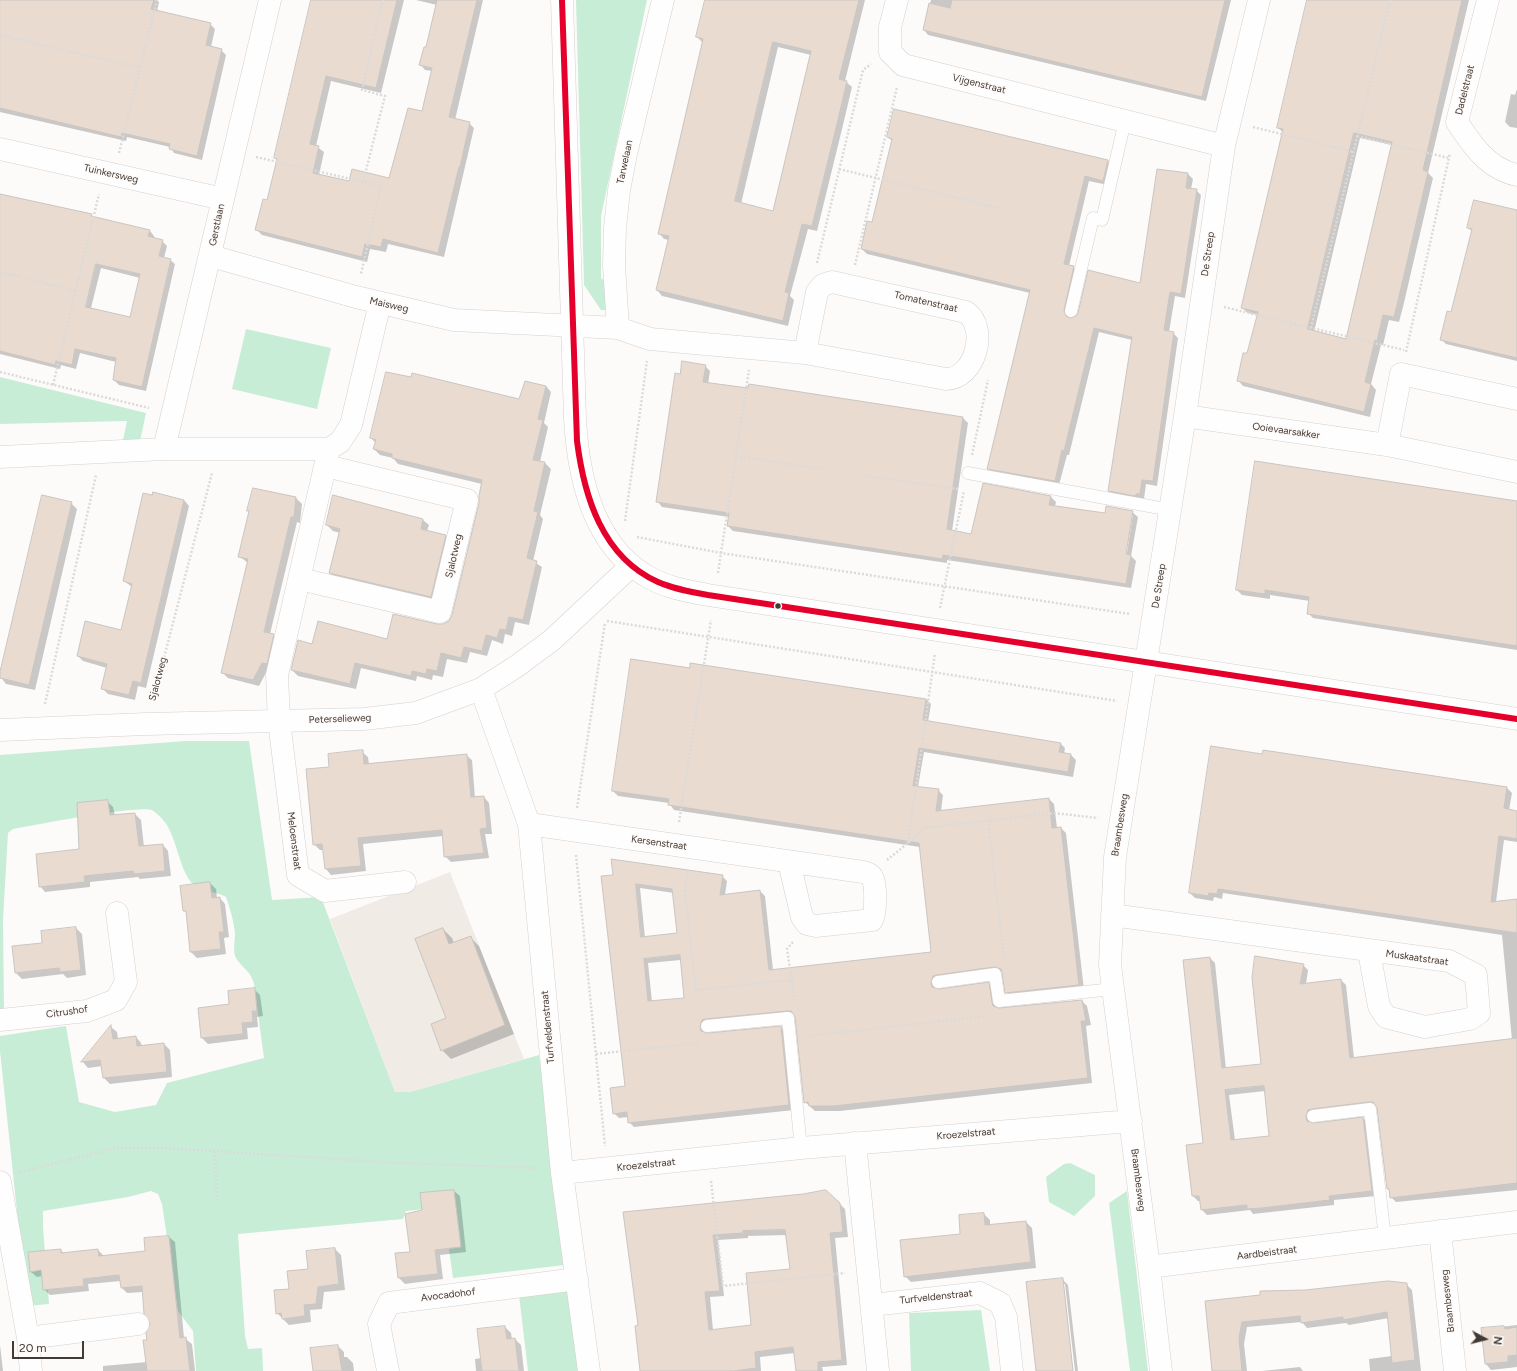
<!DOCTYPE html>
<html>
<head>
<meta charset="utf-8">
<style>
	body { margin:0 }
	#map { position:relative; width:1517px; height:1371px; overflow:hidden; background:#fdfbf9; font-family:Figtree,sans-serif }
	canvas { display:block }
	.north { position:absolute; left:1465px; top:1319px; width:40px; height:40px; -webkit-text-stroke:3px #fefaf8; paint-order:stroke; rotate:97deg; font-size:11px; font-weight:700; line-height:16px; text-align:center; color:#423a35 }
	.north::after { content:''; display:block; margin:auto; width:14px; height:18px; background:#423a35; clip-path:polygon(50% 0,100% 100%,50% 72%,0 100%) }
	.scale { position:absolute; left:12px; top:1341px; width:72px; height:18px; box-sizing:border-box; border:2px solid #423a35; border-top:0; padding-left:5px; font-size:12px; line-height:14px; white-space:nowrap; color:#423a35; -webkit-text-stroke:3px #fefaf8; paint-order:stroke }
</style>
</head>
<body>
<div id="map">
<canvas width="1517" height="1371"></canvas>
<div class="north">N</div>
<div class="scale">20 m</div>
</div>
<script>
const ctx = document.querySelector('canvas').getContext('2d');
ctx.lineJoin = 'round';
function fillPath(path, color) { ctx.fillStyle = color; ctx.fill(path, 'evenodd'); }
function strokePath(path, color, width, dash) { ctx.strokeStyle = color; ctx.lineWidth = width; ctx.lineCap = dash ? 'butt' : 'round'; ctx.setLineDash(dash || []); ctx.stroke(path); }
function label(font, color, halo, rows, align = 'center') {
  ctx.font = font + ' Figtree,sans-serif'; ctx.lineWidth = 3; ctx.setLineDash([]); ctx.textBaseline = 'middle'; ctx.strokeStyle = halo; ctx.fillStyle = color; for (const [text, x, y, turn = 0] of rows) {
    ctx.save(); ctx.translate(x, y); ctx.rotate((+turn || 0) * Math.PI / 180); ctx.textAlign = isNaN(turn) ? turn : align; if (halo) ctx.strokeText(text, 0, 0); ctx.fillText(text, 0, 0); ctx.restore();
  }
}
const built = new Path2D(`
	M450,872l74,187 -114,33h-15l-65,-173z`);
const green = new Path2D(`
	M576,0h71l-46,216v62l5,4 2,28h-7l-17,-25z
	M246,329l85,19 -14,61 -85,-20z
	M0,377l146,36 -6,28 -17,-1 4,-19 -127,3z
	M185,741h64l23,159 49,-3 74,195h15l129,-37 26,210 -112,13 -10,-71 -37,4 -3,8 -165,15 7,102 3,13 14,-1 1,23h-67l-3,-40 -15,-20 -16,-107 -4,-10 -7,-3 -23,6 -85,14v16l6,77 -22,2 -27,-255v-15l66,-10 13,76 36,10 41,-7 11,-22 97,-25 -10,-74c-4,-15 -13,-16 -19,-28 -2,-6 0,-16 0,-22 -1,-13 -5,-25 -9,-37 -9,-5 -20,-5 -29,-10 -18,-10 -19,-51 -34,-67 -2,-3 -8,-8 -11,-10 -14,-5 -118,15 -139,19l-5,4 -5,87 1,90 -4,1v-256z
	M1070,1163l25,12v21l-21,20 -25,-14 -3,-25 18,-13z
	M1127,1191l21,180h-18l-21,-168z
	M568,1291l10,80h-50l-9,-76z
	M981,1310l9,61h-79l-2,-58z`);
const shadow = new Path2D(`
	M0,0h157l2,2 -2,9 53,13 5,5 -4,18 10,3 5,5 -24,105 -28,-7 -4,-6 -43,-10 -1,4 -126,-29z
	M312,0h92l-23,93 -50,-12 -15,65 8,6 -5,23 31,7 40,-2 32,-68 10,-41 -7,-1 -5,-6 7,-15 10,-44 -21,-5h67l-28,120 14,3 5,5 -30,129 -56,-13 -2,8 -16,-3 -3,13 -105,-27 -5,-5 11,-29 9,-41 -2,-2z
	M706,0h159l-20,81 7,6 -9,38 -26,106 -9,-2 -18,67 4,4 -6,26 -126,-30 -5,-6 12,-50 -5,-1 -5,-6 44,-190 -6,-6zM778,47l33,8 -37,157 -33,-8z
	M931,0h300l-25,101 -278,-66 -4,-5z
	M1308,0h161l-41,173 5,5 -30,129 -4,15 -10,-2 -6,25h-2l-10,39 5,6 -6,27 -127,-31 -5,-6 10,-25 10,-40 -10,-2 -6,-5 42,-175 -6,-5zM1360,138l33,7 -47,195 -32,-8z
	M1517,89v39l-7,-1 -5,-5 6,-28 4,1z
	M888,137l220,24 5,5 -5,19 -19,-4 -20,85 4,1 5,5 -10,43 1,4 71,-35 48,-110 5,5 -2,10 5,1 5,5 -16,103 -10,-2 -6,36 4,1 5,5 -21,148 -11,-2 -2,15 -4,-1v2l-26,-5 -5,-4 23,-151 -33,-8 -30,123h-2l-8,30 -66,-12 -5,-4 42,-176 -163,-39 -5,-5 11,-25 19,-83z
	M0,194l91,21 3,3 56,13 4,5v3l8,2 5,5 -3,12 6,2 5,4 -29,127 -27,-6 -5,-5 2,-18 -36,-9 -4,16 -15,-4 -1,4 -60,-15zM101,268l39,10 -10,40 -39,-10z
	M1517,211v150l-71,-17 -5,-5 11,-26 21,-81 -5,-4z
	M705,366l5,5 -2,13 41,5 1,-4 213,33 5,5 -16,108 20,4 79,-38 5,5 -1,4 50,8 27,-2 6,5 -7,39 5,5 -5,27 -184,-28v3l-214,-32 -5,-5 1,-9 -67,-10 -5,-6 24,-126zM1131,514h2l-7,45h-2z
	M546,386l5,6 -7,31 4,4 -8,35 5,1 6,6 -11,46 3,4 -10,42 9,6 -13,58 -14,-3 -3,14 -7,-2 -2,10 -11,-4 -5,16 -17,-4 -3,11 -20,-4 -4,18 -10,-2 -1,5 -15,-4 -1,5 -55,-13 -5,21 -58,-13 -6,-6 21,-25 75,-5 56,-15 6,-3 3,-7 27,-112 2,-19 -84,-20 -5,-6 -13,-3 -6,-6 2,-6 -5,-5 149,-38z
	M254,489l42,9 6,6 -2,19 -3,-1 -27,112 9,7 -11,28 -9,17 -31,-8 -6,-6 26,-109 -9,-7 11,-44 -2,-1z
	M184,500l5,6 -43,182 -8,-2 -3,14 -27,-6 -6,-6 5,-20 -24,-7 -5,-5 44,-25 10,-44 -8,-6z
	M1517,502v148l-204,-32 -5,-5 2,-12 -40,-6v4l-28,-4 -5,-5z
	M71,503l6,6 -42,181 -29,-6 -6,-8z
	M423,520l6,5 -2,6 18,4 6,6 -15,61 -100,-23 -6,-6 10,-40 -7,-2 -6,-6z
	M691,664l235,35 5,5 -3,18 132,21 5,5 -1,6 7,1 5,5 -3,17 -149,-25 -6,35 20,3 5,5 -2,16 108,-12 5,5 3,24h4l5,5 18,157 -73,7 -5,-5 -3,-20 -3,-1 -62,10 -3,7 4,2 49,-6 5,5 3,19 3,1 83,-8 5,5 4,19 -5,1 6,57 -252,28h-25l-10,-9 -9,-86 -3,-1 -86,10 -3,7 4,2 73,-7 5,5 8,78 -160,17 -5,-5v-5l-10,1 -5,-5 12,-26 -24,-210 120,-1 5,5 -2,14 35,-4 5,5 8,74 159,-18 -12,-105 -246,-37 -5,-7 -51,-7 -5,-5 78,-122zM640,888l34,5 4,41 -33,4zM681,960l4,39 -33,3 -4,-39z
	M362,752l6,5 1,7 97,-9 6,5 3,38 9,-1 5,6 3,31h-7l4,24 -38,4 -6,-6 -2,-20 -80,8 3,27 -35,4 -5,-6 -2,-19h-4l-6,-6 17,-76z
	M1507,788l5,5 -3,17 8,1v31l-13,-2 -8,62 21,-2v290l-121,12 -5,-5v-5l-3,-3 -10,-82 -3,-1 -62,9 -3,7 3,2 50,-6 5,5 8,73 -42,4v5l-81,9 -3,-4 -43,5 -5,-5 -1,-9h-3l-5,-5 -6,-50 17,-2 6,-186 5,5 11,106 36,-4 41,-100 5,5 -2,14 35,-4 5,5 8,73 158,-18 -10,-105 -279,-42 -1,6 -8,-2 -1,4 -18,-3 -5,-5zM1265,1091l5,45 -35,4 -6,-45z
	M108,802l5,5 2,9 20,-2 6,6 3,27 19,-2 5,6 3,25 -31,3 -2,-2 -48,5v5l-45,5 -5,-6 40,-36z
	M210,883l6,6 1,9h3l5,6 4,33 -5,1 2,16 -29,4 -6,-6 -4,-38 -3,-4z
	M76,928l6,6 4,41 -19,3 -4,-4 -41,5 -6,-6 27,-29z
	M443,929l9,9 2,5 16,-6 9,9 35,88 -63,25 -9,-9 5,-32z
	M254,989l6,6 3,21 -6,1 1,10 -11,1 1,11 -40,5 -6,-6 28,-33z
	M111,1027l6,5 1,7 18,-2 5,6 1,4 22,-3 6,6 2,27 -62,7 -6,-6 -2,-12 -14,2 -5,-6z
	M454,1191l6,5 6,56 -26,3 3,24 -38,5 -6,-6 12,-26 12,-41z
	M839,1203l6,6 3,28 -13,1 12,127 -25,2 1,4h-26l-2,-18 -35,4 1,14h-120l-2,-45 -15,-113zM787,1235l4,35 -39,56 -39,4 -3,-33 14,-1 -6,-56 30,-2v-2z
	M984,1214l6,6v6l36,-4 6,6 4,40 -125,14 -6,-6 57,-42z
	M169,1237l6,5 9,96 8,6 3,27h-92v-5l44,-4 1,-22 4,-17 -9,-31 -16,1 -5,-5 -1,-7 -33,3 1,7 -39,4 -6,-6 -2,-13 -5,1 -6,-5 30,-22 3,4 34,-4 6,6 42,-4z
	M335,1249l6,6 4,35 -21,2 -2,17 -12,1 1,12 -22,3 -12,-12 13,-23 19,-20z
	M1062,1279l6,6 10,86h-3l-10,-87h-2l10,87h-36z
	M1406,1284l6,6 9,81h-51l-1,-12 23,-3 -3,-38 -40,7 -3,-2 -39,5 -5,-6 -55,5 -3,17 3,27h-33l-8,-69 99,-11z
	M1517,1325v42l-26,3 -5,-6 -4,-35z
	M505,1327l6,6 1,7 3,-1 6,6 3,26h-48l-1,-12 6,-1z
	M0,1345l3,26h-3z
	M338,1346l6,6v5h3l6,6 1,8h-41z
	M1300,1367l3,4h-41z`);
const building = new Path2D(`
	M0,0h154l-3,9 60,14 -5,22 16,4 -25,107 -28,-7 1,-5 -48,-11 -1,4 -121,-29z
	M311,0h86l-21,88 -50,-12 -16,68 9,2 -6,27 36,8 3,-12 37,9 19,-70 14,3 10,-43 -13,-3 5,-18h2l11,-47h40l-28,117 21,5 -10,45h-1l-21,86 -55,-14 -2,8 -16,-3 -3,13 -107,-27 8,-31 4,1 10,-41 -3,-1z
	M705,0h154l-20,79 8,2 -9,39 -26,106 -10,-2 -17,68 4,1 -6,28 -127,-31 13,-54 -11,-2 45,-195 -7,-2zM773,42l38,9 -38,160 -38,-10z
	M952,0h273l-23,97 -279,-67 6,-27 21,5z
	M1307,0h155l-39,170 5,2 -30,129 -4,16 -11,-2 -6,26 -2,-1 -10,42 6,2 -7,28 -127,-31 6,-28h4l11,-41 -17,-4 42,-179 -6,-1zM1354,133l38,9 -46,197 -38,-10z
	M894,109l214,51 -5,21 -18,-5 -21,88 10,2 -10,44 2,6 4,2 6,-2 2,-3 10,-43 52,13 17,-114 31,4 -2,15 11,1 -11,73 -5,32 -11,-2 -6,38 10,2 -21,149 -11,-1 -2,14h-4l-1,2 -27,-5 24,-154 -38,-9 -30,123 -2,-1 -7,31 -68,-12 43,-179 -169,-41 6,-28 5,1 20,-83 -5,-2z
	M0,194l92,20 -1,2 59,14 -2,6 15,4 -4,16 12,3 -29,128 -29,-7 3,-22 -41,-9 -3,16 -16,-4 -1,4 -55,-14zM96,264l44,10 -10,43 -44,-10z
	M1474,200l43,10v148l-77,-18 7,-29 4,1 21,-83 -5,-1z
	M682,361l24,4 -3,17 45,6 1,-4 214,33 -16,112 24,5 12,-51 68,13 -2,9 56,8 1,-7 27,5 -7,43 5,1 -5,29 -183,-29 -1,4 -215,-33 2,-13 -73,-11 19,-129 5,1z
	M386,372l25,5 1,-4 107,26 6,-18 21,5 -8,33 5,1 -10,40 12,2 -11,49 4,1 -11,46 10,3 -14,59 -14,-3 -3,13 -6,-1 -3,9 -11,-3 -4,16 -18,-4 -3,11 -20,-5 -4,18 -10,-2 -1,5 -14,-3 -1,5 -56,-13 -5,21 -59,-14 7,-30 14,4 6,-23 69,18 6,-25 44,10h6l6,-3 3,-6 27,-112v-7l3,-16 -90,-22v-4l-19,-5 3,-9 -6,-2z
	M1255,461l262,40v145l-210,-32 2,-17 -44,-7v4l-29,-4z
	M253,488l43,9 -2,20h-3l-27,115 10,2 -7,30 -5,-1 -9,17 -32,-7 27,-114 -10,-2 11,-46h-2z
	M153,492l31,8 -43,183 -8,-2 -4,14 -28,-6 6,-25 -30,-8 8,-35 36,9 11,-46 -9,-3 20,-88 9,2z
	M42,495l30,7 -43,183 -29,-7v-6z
	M333,495l90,24 -2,10 25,6 -15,62 -102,-24 11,-44 -14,-4z
	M631,659l59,9v-5l236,36 -3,21 138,23 -2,9 12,2 -3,18 -149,-24 -6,38 26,3 -3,22 113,-13 3,30 9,-1 18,158 -74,8 -3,-20 -1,-4 -7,-2 -57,8 -4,1 -2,7 1,4 7,2 50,-7 3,20 1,4 6,2 83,-8 4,21h-5l7,57 -254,28h-25l-1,-4 -4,1 -9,-86 -4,-6h-4l-81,8 -4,1 -2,6 1,5 7,2 73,-7 8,79 -161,18 -1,-11 -14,2 -3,-26 15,-2 -24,-210 12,-1 -2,-16 112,16 -3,20 40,-5 9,80 162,-18 -12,-109 -251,-38 1,-6 -57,-8zM636,884l36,5 5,44 -36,4zM680,955l4,43 -36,3 -4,-42z
	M1211,746l51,8 1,-4 244,37 -3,21 13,3v28l-18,-3 -8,66 26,-3v34l-299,-44 -1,5 -8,-1 -1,3 -19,-3z
	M363,750l1,14 103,-10 4,43 13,-1 3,32 -7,1 4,24 -40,4 -2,-27 -84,8 3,28 -36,3 -3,-25 -9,1 -7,-76 23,-2 -1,-13z
	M108,800l2,15 25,-2 4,33 24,-2 2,27 -31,3 -1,-3 -49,5 1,6 -46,5 -3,-33 43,-5 -2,-46z
	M210,882l2,16 8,-1 4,35h-5l2,17 -31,3 -4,-41h-3l-3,-25z
	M76,927l5,43 -21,2 -1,-4 -44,5 -3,-27 30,-3 -1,-12z
	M443,928l6,16 22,-8 34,89 -64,26 -10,-27 15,-6 -31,-79z
	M1255,956l49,8 -4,20 41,-5 9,79 167,-20v145l-127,15 -1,-9h-2l-10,-81 -4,-6h-4l-57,7 -4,1 -2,7 1,4 7,2 49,-6 9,74 -43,5 1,4 -68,8 -15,1v-4l-46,5 -2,-14h-7l-6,-51 17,-2 -20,-183 27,-3 12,111 39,-4 -9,-86zM1264,1086l5,50 -38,4 -6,-50z
	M255,988l2,23h-5l1,11 -11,1 1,11 -42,4 -3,-30 31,-4 -1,-13z
	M111,1025l2,14 23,-3 1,10 27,-3 3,29 -64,6 -3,-18 -19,2z
	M454,1190l7,57 -26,3 3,24 -40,4 -3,-25 15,-1 -5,-38 17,-4 -2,-17z
	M826,1190l14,13 3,29 -13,1 12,127 -24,2v9h-22l-3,-24 -38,5 1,16 -22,3h-94l-5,-45 3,-1 -15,-113 180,-18zM785,1230l5,39 -44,4 5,52 -42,5 -4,-38 15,-1 -7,-56 30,-2v-2z
	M984,1213l1,12 41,-4 5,41 -127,15 -4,-37 60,-6 -1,-19z
	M169,1236l11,102 6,-1 4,34h-43l-4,-31h4l-1,-7 4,-10 -6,-9 -2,-28 -21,2 -2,-13 -36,4 1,7 -41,4 -2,-20 -11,2 -2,-20 33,-3v4l37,-4 1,7 46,-5 -1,-13z
	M335,1248l4,36 -21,3 -2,17 -12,1 1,11 -23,3 -1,-6 -5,1 -2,-24 15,-1 -2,-18 21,-2 -2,-18z
	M1063,1278l10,93h-37l-10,-89z
	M1388,1281l19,2 8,77 -23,3 -5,-51 -44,8v-3l-42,6 -1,-7 -58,6 -3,16 3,33h-30l-7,-70 55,-6v-4l45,-1z
	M505,1326l2,13 8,-1 4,33h-37l-5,-42z
	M1504,1326l1,3 12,-2v28l-9,1v6l-23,2 -4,-36z
	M338,1345l4,26h-29l-3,-23z`);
const path = new Path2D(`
	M0,35l140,33
	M1253,127l100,25
	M1357,136l92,22
	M119,153l38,-153
	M256,157l125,29 -20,88
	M839,169l164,40
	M363,182l22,-86 -23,-6 21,-90
	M817,263l46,-193 8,-6
	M855,265l42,-178
	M0,272l76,19
	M1224,307l180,43
	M1311,328l79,-328
	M1406,352l44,-199
	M0,372l149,36
	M53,385l46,-191
	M972,455l16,-75
	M736,456l86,13
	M865,476l93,13
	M625,521l22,-160
	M637,537l84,16 409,61
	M718,573l31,-203
	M940,608l24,-117
	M607,621l510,80
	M153,700l59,-227
	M45,704l51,-229
	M577,808l28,-185
	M988,820l16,139
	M679,822l32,-202
	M908,843l27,-190
	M576,855l29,291
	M887,860l21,-17 15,-15 131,-15 44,5
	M688,870l-3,23 11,97 95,-10
	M793,942l-6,7 8,53
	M807,1036l182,-20
	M596,1054l103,-11
	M215,1151l2,48
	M20,1172l96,-24h49l234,15 139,5
	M711,1181l12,105 122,-13`);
const service = new Path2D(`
	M1071,311l22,-93 9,2 23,-99
	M968,473l203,37
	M938,982l57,-8 4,27 114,-12
	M707,1026l81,-8 13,130
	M1313,1116l57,-7 15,129`);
const minor = new Path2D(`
	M897,0l-7,27v25l13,13 321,81
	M1488,0l-31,122c15,23 31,47 60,53
	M0,149l223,50
	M211,256l145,41 98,23 164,8 32,11 155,14 141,26c29,0 43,-51 20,-67l-134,-30 -9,3 -6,7 -12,61
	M618,328l-4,-63 1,-37 4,-38 7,-36 37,-154
	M1185,416l202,29 130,27
	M1387,445l14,-71 116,25
	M164,449l106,-449
	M329,449l-52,226 2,46 19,154 27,16 80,-9
	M0,457l164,-8h165l11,-7 11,-17 29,-122
	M300,579l140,33 27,-112 -141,-34
	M481,689l48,135 33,349 27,198
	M529,824l334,48c5,1 8,2 10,7 3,9 3,33 -1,41l-56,6 -9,-2 -5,-7 -13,-55
	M1112,915l337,46 27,14 3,38 -9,6 -45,8 -39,-10 -7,-11 -10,-54
	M0,1020l87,-9 29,-11 10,-18 -9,-69
	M855,1143l23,228
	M562,1173l239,-25 330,-27
	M0,1182l28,156 3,33
	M1440,1231l15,140
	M1149,1267l368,-45
	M872,1305l108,-12 20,10 6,14 6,54
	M28,1338l110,-14
	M388,1371l-9,-47 10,-21 188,-24
	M1161,1371l-12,-104 -39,-302 5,-108 70,-441 39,-270 35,-146`);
const tertiary = new Path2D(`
	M562,0l13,418c3,59 18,129 75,160 18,10 38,13 58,17l809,124
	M0,730l146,-6 218,-5 52,-6 65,-24 36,-23 35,-26 79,-74`);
const bus1 = new Path2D(`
	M562,0l15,441c7,55 25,116 81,141 16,7 33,10 50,13l809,124`);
const markers = [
	[778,606,3.5,"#423a35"]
];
const streetNames = [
	["Vijgenstraat",979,84,14],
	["Dadelstraat",1465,90,-76],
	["Tarwelaan",625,162,-78],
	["Tuinkersweg",111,174,13],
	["Gerstlaan",217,225,-78],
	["De Streep",1208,254,-82],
	["Tomatenstraat",926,302,13],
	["Maisweg",389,305,13],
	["Ooievaarsakker",1286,431,8],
	["Sjalotweg",454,556,-77],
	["De Streep",1159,586,-81],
	["Sjalotweg",158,679,-75],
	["Peterselieweg",340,719,-2],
	["Braambesweg",1120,825,-81],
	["Meloenstraat",294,841,83],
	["Kersenstraat",659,843,8],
	["Muskaatstraat",1417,958,8],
	["Citrushof",67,1012,-8],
	["Turfveldenstraat",548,1027,-95],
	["Kroezelstraat",966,1134,-5],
	["Kroezelstraat",646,1165,-6],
	["Braambesweg",1138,1180,83],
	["Aardbeistraat",1267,1253,-7],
	["Avocadohof",448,1295,-7],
	["Turfveldenstraat",936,1297,-6],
	["Braambesweg",1448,1301,-96]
];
fillPath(built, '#f1ebe6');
fillPath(green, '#c7edd7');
fillPath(shadow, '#0003');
fillPath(building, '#e9dbd0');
strokePath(building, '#c9c5c1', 1);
strokePath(service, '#d4d0cd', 13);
strokePath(minor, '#d4d0cd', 23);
strokePath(tertiary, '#d4d0cd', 23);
strokePath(path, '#dcdad9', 2.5, [2, 2]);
strokePath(service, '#fffefe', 12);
strokePath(minor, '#fffefe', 22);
strokePath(tertiary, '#fffefe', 22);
strokePath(bus1, '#e4002b', 6);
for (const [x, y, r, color] of markers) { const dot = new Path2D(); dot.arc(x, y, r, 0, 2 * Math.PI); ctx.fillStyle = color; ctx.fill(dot); strokePath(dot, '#fefaf8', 1.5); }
label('10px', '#423a35', '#fefaf8', streetNames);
</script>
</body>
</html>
